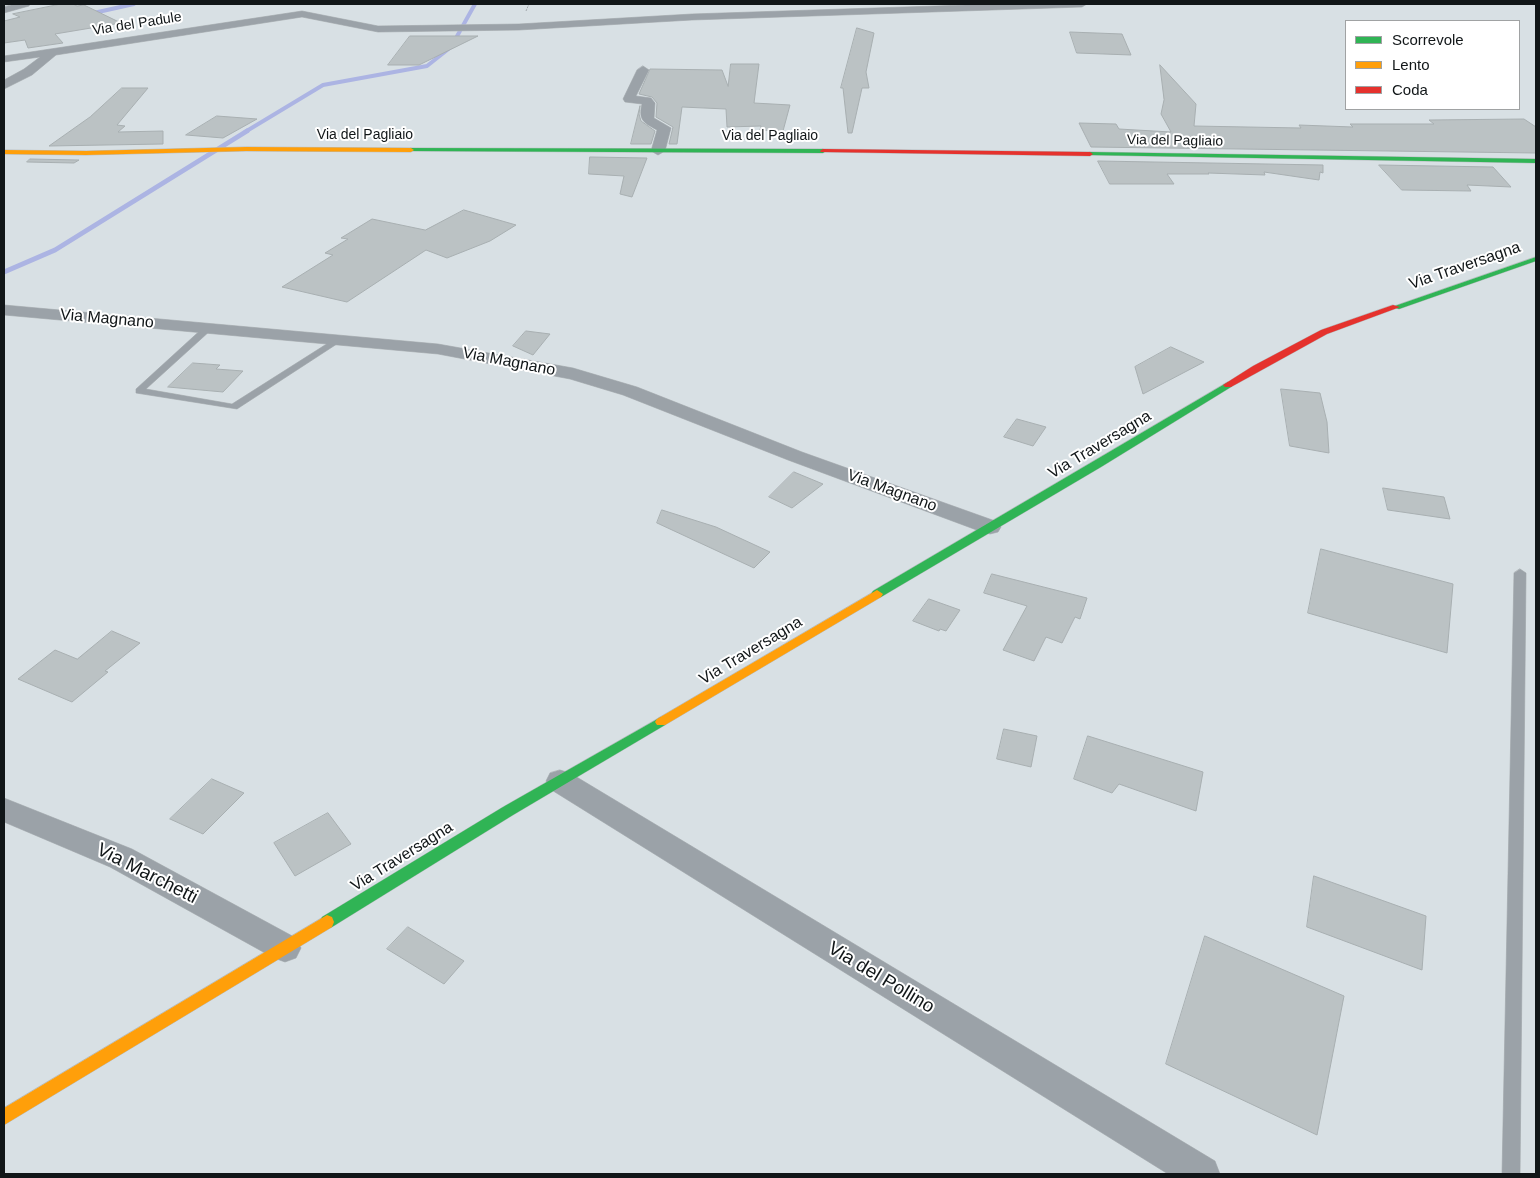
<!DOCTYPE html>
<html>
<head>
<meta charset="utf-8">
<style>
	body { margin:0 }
	#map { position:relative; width:1540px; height:1178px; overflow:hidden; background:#d8e0e4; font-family:Arial,sans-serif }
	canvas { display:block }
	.frame { position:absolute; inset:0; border:5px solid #111618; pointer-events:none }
	.legend { position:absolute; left:1345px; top:20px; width:175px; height:90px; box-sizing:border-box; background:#fff; border:1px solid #a0a2a3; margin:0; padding:6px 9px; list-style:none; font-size:15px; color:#111618 }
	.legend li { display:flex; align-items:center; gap:10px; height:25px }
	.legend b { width:25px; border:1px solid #a0a2a3 }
</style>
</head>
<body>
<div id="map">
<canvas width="1540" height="1178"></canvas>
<div class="frame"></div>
<ul class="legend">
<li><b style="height:6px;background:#30b455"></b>Scorrevole</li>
<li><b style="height:6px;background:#ff9f0a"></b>Lento</li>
<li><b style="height:6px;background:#e5322d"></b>Coda</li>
</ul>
</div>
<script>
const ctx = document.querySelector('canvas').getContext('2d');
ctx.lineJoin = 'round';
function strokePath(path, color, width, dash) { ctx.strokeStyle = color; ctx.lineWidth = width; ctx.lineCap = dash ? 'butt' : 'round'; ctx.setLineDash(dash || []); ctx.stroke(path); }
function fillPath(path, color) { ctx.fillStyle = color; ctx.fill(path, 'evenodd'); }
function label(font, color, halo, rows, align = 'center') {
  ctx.font = font + ' Arial,sans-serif'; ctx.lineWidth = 4; ctx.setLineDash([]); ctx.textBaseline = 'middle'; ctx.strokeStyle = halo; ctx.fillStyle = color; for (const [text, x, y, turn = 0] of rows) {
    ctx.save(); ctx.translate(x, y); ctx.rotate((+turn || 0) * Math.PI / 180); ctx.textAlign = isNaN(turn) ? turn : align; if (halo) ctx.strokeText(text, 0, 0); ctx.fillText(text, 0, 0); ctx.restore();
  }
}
const streamFar1 = new Path2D(`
	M89,14l45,-10
	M245,132l78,-47 104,-19 24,-19 24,-43`);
const stream = new Path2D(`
	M4,272l51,-22 192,-119`);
const building = new Path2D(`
	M61,4h12l4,2 7,-1 37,18 -66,11 8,9 -35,5 -3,-8 -21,3v-22l16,-4 -7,-3z
	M857,28l17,5 -8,39 3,16h-7l-10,45h-4l-5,-45h-2z
	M1070,32l52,2 9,21 -54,-2z
	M410,36h68l-59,29h-31z
	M731,64h28l-5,39 36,2 -7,26 -23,-1 1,-4 -34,1 -1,-18 -44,-2 -5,37h-8l4,-17 -17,-10 1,-14 -5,-6 -13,-3 11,-25 72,1 6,16z
	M1160,65l36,39 -2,22 107,2 -2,-3 54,2 -3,-3h84l-5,-4 95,-1 12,8v26l-445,-6 -12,-24 37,1 3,5 52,3 -10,-18 3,-14z
	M122,88h26l-31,37 8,1 -7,6 45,-1v13l-114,2 41,-29z
	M640,106l-1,8 2,7 14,10 -4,13h-20z
	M217,116l40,3 -34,19 -37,-3z
	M590,157l57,1 -15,39 -12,-3 4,-18 -35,-2z
	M30,159l49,1 -5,3 -47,-1z
	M1098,161l225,4v8l-3,-1 -1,8 -55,-8 1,3 -57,-2 1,1h-42l7,10h-64z
	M1379,165l114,2 18,20 -44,-2 4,6 -69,-1z
	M464,210l52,15 -26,16 -43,17 -21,-8 -79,52 -65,-15 51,-32 -8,-2 23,-14 -7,-1 31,-19 53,11z
	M526,331l24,3 -17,21 -20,-9z
	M1171,347l33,15 -61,32 -8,-27z
	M193,363l27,2 -4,4 27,2 -20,21 -55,-5z
	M1281,389l39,4 7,29 2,31 -39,-7z
	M1017,419l29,8 -13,19 -29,-9z
	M794,472l29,12 -31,24 -23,-11z
	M1383,488l61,9 6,22 -62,-9z
	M662,510l54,17 54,25 -16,16 -97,-45z
	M1321,549l132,35 -6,69 -139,-40z
	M992,574l95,24 -7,21 -5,-2 -13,26 -16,-6 -12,24 -31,-11 24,-44 -43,-13z
	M929,599l31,11 -14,21 -6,-2 -1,2 -26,-10z
	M112,631l28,12 -35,28 3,1 -36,30 -54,-23 37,-29 22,9z
	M1004,729l33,7 -6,31 -34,-8z
	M1088,736l115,36 -7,39 -77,-27 -7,9 -38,-14z
	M212,779l32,14 -41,41 -33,-15z
	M328,813l23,31 -56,32 -21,-33z
	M1314,876l112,40 -4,54 -115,-43z
	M408,927l56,34 -20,23 -57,-35z
	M1205,936l139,60 -27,139 -151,-71z`);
const path = new Path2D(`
	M526,11l3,-7`);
const lane = new Path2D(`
	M208,325l3,1v4l-65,59 86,15 104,-66 3,-1 4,3 -106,69 -101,-16v-4l69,-63z
	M1520,569l6,4 -6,601h-18l12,-601z`);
const street = new Path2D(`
	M15,4h15l-1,2 -25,7v-6z
	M996,4h91l-5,3 -390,13 -173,10 -141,2 -76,-15 -246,38 -24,20 -28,14v-9l20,-11 16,-12 -36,5v-6l298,-45 76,15 141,-2 173,-10z
	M643,66l6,4 -13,26 15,2 4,5 -1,15 17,10 -6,23 -7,4 -7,-4 6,-21c-13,-7 -19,-10 -15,-26l-17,-2 -2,-3 14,-29z
	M4,305l434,39 135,24 64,19 165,65 196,70 3,5 -3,5 -8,2 -8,-2 -194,-72 -165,-65 -53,-16 -132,-25 -434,-39z
	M560,770l10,3 645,388 5,13h-52l-618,-385 -4,-8 4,-8z
	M4,798l128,51 164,89 5,10 -5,10 -11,4 -11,-4 -164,-91 -106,-45z`);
const fast = new Path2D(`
	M411,148l412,1 3,2 -3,2 -414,-2 -1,-1z
	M1090,152l446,7v4l-448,-8v-2z
	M1536,257v4l-137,48 -7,-2z
	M1228,382l5,3 -2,2 -130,80 -220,130 -4,1 -6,-4 2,-3z
	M661,717l4,2 2,3 -2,3 -152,90 -181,112 -5,2 -5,-2 -2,-5 2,-5 181,-110z`);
const slow = new Path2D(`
	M246,147l165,1 3,2 -3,2 -165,-1 -160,4 -82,-1v-4l82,1z
	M877,590l6,4 -2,3 -216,128h-8l-2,-3 2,-3z
	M327,915l5,2 2,5 -2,5 -328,198v-17z`);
const jam = new Path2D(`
	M823,149l267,3 3,2 -3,2 -269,-4 -1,-1z
	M1393,305l7,2 -73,27 -96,53h-6l-2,-2 30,-19 68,-36z`);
const farStreetnames = [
	["Via del Padule",137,24,-9],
	["Via del Pagliaio",365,135],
	["Via del Pagliaio",770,136],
	["Via del Pagliaio",1175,141,1]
];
const streetNames = [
	["Via Traversagna",1465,266,-19],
	["Via Magnano",107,319,5],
	["Via Magnano",509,362,11],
	["Via Traversagna",1100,445,-31],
	["Via Magnano",892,491,20],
	["Via Traversagna",751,651,-31],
	["Via Traversagna",402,857,-32]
];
const nearStreetnames = [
	["Via Marchetti",147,874,27],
	["Via del Pollino",881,978,31]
];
strokePath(streamFar1, '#acb4e3', 4);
strokePath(stream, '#acb4e3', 5);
fillPath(building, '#bbc2c4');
strokePath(building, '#a8afb1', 1);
strokePath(lane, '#b5bbbe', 1);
strokePath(street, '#b5bbbe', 1);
strokePath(fast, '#b5bbbe', 1);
strokePath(slow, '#b5bbbe', 1);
strokePath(jam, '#b5bbbe', 1);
strokePath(path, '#a1a7ac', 1, [2, 1]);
fillPath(lane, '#9ba2a8');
fillPath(street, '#9ba2a8');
fillPath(fast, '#30b455');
fillPath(slow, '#ff9f0a');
fillPath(jam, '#e5322d');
label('14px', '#111618', '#fff', farStreetnames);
label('16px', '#111618', '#fff', streetNames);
label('19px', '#111618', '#fff', nearStreetnames);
</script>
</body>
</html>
